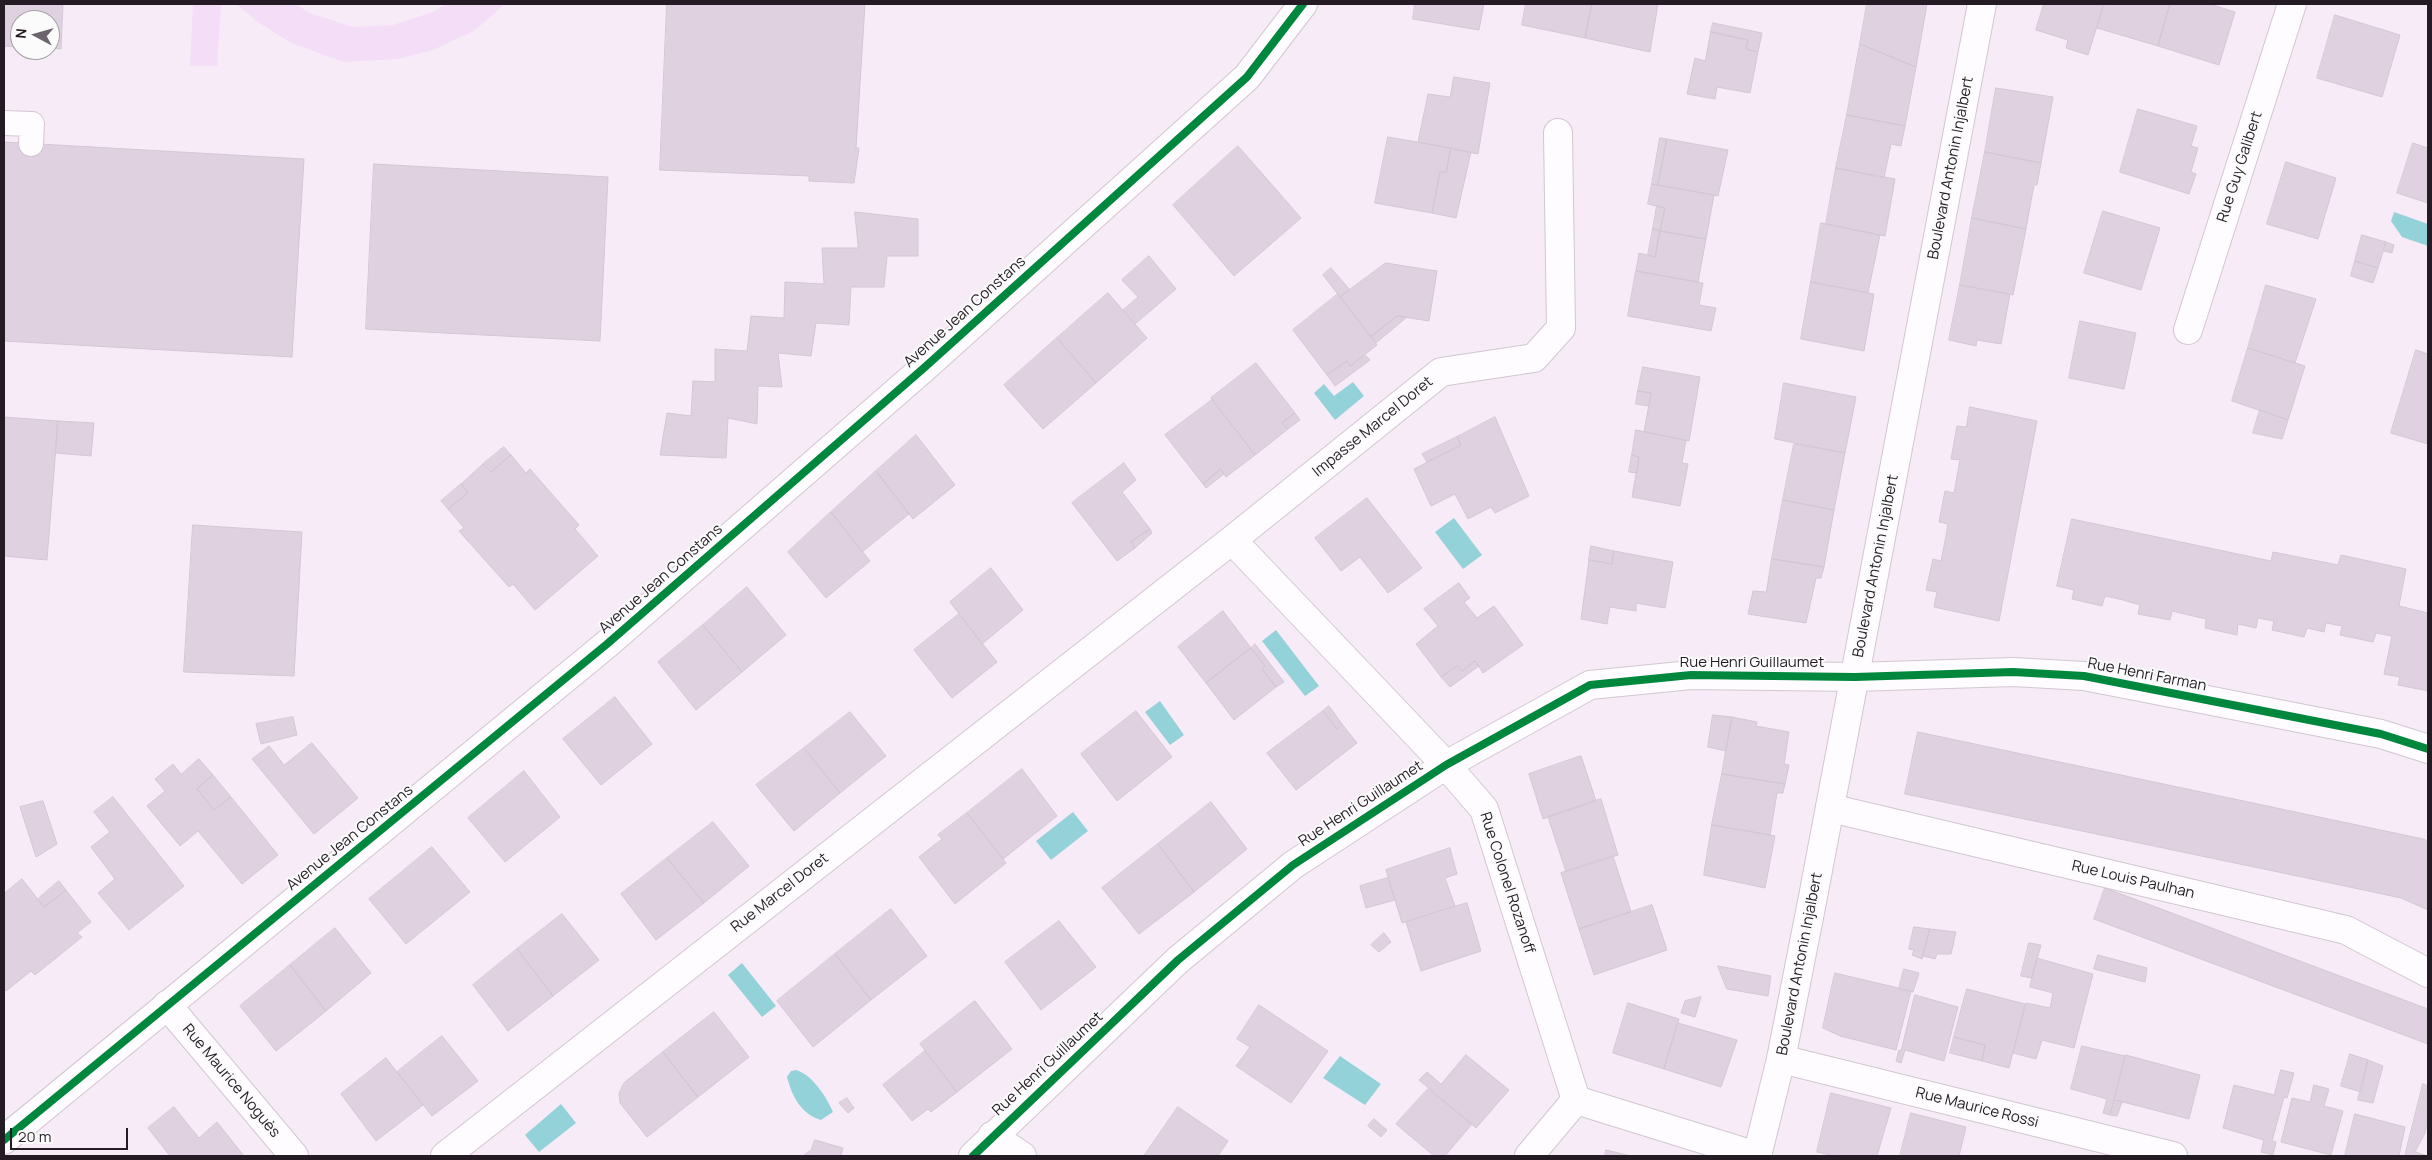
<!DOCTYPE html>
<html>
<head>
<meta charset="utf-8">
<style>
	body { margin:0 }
	#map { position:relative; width:2432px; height:1160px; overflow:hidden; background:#f7ebf8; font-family:Manrope,sans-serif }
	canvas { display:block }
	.frame { position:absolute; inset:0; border:5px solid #241b25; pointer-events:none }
	.north { position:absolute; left:10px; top:10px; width:50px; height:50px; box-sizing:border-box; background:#fbfbfb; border:1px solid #a5a1a5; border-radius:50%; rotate:276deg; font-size:14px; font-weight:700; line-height:20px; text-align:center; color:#241b25 }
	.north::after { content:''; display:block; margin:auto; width:18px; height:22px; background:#6e646f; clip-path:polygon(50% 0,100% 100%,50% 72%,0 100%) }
	.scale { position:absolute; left:10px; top:1128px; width:118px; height:22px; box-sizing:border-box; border:2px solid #241b25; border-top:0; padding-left:6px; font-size:15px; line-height:18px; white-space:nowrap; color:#241b25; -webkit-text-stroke:4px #fbfbfb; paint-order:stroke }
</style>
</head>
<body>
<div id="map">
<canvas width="2432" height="1160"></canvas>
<div class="frame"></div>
<div class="north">N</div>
<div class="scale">20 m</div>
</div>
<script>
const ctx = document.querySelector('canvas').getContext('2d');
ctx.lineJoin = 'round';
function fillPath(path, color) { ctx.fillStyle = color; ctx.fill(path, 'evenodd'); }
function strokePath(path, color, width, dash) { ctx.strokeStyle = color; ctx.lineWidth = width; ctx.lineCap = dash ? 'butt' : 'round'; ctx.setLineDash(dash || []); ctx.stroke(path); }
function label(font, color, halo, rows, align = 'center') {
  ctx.font = font + ' Manrope,sans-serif'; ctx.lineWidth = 4; ctx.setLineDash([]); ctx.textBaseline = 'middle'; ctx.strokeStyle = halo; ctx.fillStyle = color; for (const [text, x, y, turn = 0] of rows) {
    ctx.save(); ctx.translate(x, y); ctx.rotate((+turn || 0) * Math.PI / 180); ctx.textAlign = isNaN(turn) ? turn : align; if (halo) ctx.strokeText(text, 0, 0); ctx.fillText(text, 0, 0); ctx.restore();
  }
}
const green = new Path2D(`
	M193,4h28l-4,62h-27z
	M236,4h59l15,9 43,14 40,-2 40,-13 13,-8h59l-31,27 -41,19 -36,9 -53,3 -53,-19 -33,-21z`);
const water = new Path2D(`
	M2394,212l34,12v22l-26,-9 -11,-16z
	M1353,382l11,14 -29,24 -21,-27 10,-9 10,12z
	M1454,518l28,37 -19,14 -28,-37z
	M1276,630l43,56 -14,10 -43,-55z
	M1160,701l24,34 -14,10 -25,-33z
	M1073,812l15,19 -37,29 -15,-19z
	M742,963l34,43 -14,11 -34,-42z
	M1340,1056l41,28 -16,21 -42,-27z
	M796,1070c16,4 31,28 37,42l-12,8c-20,-6 -29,-24 -34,-43l4,-6z
	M561,1104l15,19 -37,29 -14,-17z`);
const building = new Path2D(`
	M4,4h59l-2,45 -11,-1v-28h-30v27l-16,-1z
	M667,4h198l-9,144h3l-5,35 -45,-2v-5l-149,-6z
	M1415,4h69l-5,26 -66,-11z
	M1526,4h66l-7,34 -63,-13z
	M1592,4h66l-8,48 -65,-14z
	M1867,4h60l-11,63 -56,-23z
	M2044,4h60l-16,51 -22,-7 2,-8 -32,-10z
	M2104,4h66l-12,42 -61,-18z
	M2170,4h40l25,8 -16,53 -61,-19z
	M2335,15l65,20 -18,62 -65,-19z
	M1713,23l49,10 -4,19 -12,-3 2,-9 -37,-8z
	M1711,32l37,8 -2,9 12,3 -8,41 -33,-6 -2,12 -28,-5 8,-36 10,3z
	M1860,44l56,23 -11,59 -58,-11z
	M1454,77l36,6 -12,71 -60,-12 10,-48 22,3z
	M1996,88l57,9 -12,66 -56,-11z
	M2138,109l59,17 -6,20 7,2 -7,24 5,2 -7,20 -69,-22z
	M1847,115l58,11 -4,20 -10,-2 -7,34 -48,-10z
	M1388,137l63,11 -5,24h-6l-8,41 -57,-10z
	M1660,138l7,1 -9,46 -6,-1z
	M1667,139l61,11 -10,46 -60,-11z
	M4,142l300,17 -12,198 -288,-16z
	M2413,143l15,5v55l-31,-10z
	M1238,146l63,72 -67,58 -61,-71z
	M1451,148l20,4 -15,66 -24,-5 8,-41h6z
	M1985,152l56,11 -4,22h-3l-8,44 -54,-11z
	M2286,162l50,16 -18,61 -51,-15z
	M374,164l234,13 -8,164 -234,-12z
	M1836,168l59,11 -10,57 -59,-12z
	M1652,184l62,11 -8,44 -46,-8 5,-23 -17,-4z
	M1657,206l8,2 -5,23 -7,-2z
	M2103,211l57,17 -19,62 -57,-17z
	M855,212l63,7v37h-31l-3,31h-33l-2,38 -33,-2 -5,33 -33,-3 4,34 -24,-1 -1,38 -29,-6 -2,40 -66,-3 7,-42 24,3 2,-35 22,1v-33l32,2 4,-35 33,2 1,-36 39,2 -2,-36h36z
	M1972,218l54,11 -13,66 -53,-10z
	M1821,223l59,12 -12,58 -57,-11z
	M1653,229l7,2 -5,26 -7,-2z
	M1660,231l46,8 -8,43 -62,-11 3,-18 16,4z
	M2362,235l24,7 -8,26 -23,-7z
	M2386,242l8,3 -2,8 -8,-2z
	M1149,256l27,33 -41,35 -12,-14 15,-13 -16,-17z
	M2355,261l23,7 -5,15 -22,-7z
	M1386,263l51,8 -8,50 -32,-5 -26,21 -31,-40z
	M1331,268l19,22 -10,7 -17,-22z
	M1636,271l67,12 -4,22 17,3 -5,23 -83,-15z
	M1811,282l63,12 -10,57 -63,-12z
	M1960,285l50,9 -9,50 -24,-4 -1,6 -27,-6z
	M2266,285l50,14 -21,64 -47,-15z
	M1108,293l39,45 -51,45 -39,-45z
	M1338,294l39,51 -27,21 -3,-5 -20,14 -34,-45z
	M1397,316l10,1 -31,26 -5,-6z
	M2080,321l56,12 -12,56 -55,-11z
	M1057,338l39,45 -53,46 -39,-44z
	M2248,348l57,18 -17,54 -56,-19z
	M2416,350l12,4v90l-37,-11z
	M1365,355l5,5 -35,26 -8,-11 20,-14 3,5z
	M1256,363l39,50 -13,10 6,6 -33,26 -44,-57z
	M1643,367l57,10 -11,64 -45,-9 7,-39 -13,-2z
	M1784,383l72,14 -11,56 -70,-14z
	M1638,391l13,2 -2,13 -13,-2z
	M1212,400l43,55 -29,22 -5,-8 -18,15 -38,-49z
	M1970,407l67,14 -38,200 -65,-14 3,-15 -11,-2 7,-31 8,2 4,-20 3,-17 -9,-2 6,-31 9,2 6,-33 -9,-1 6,-33 9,1z
	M2260,410l28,10 -6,19 -29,-6z
	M1295,413l5,7 -12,9 -6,-6z
	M4,417l54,4 -11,139 -43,-4z
	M1495,417l34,79 -34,17 -4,-6 -23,12 -13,-25 -24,12 -17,-37 47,-24 -4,-8z
	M58,421l36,2 -3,33 -35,-3z
	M1636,430l50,10 -4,23 6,1 -8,42 -48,-9 7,-40 -7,-2z
	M916,435l39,50 -42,34 -37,-48z
	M1457,437l4,8 -34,17 -5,-8z
	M1794,444l51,9 -11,57 -51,-10z
	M504,447l7,8 -20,17 -8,-8z
	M511,455l15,18 4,-4 49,56 -4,4 23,27 -63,54 -22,-26 -4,3 -50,-56 5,-3 -16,-19 20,-16 -7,-9 22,-20 8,8z
	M1632,455l7,2 -2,16 -8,-1z
	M1124,463l12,17 -14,12 28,37 -19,13 4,6 -18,13 -45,-58z
	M1221,469l3,5 -18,14 -3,-4z
	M876,471l33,43 -47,38 -31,-40z
	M461,484l7,9 -20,16 -7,-8z
	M1367,498l55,70 -34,25 -28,-36 -19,14 -26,-33z
	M1783,500l51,10 -10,57 -52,-8z
	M831,512l39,49 -44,37 -38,-46z
	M2072,519l199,42 2,-9 65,13 3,-10 65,14 -7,37 29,7v78l-30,-6 2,-8 -16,-3 8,-38 -16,-3 -3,9 -33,-7 2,-9 -16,-3 -2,9 -17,-4 -3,9 -32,-7 2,-9 -16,-3 -2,10 -18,-4 -1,11 -32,-7 1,-9 -34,-8 -2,9 -32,-6 2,-9 -17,-5 -18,-4 -3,10 -30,-7 2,-9 -17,-4z
	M193,525l109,7 -8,144 -110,-4z
	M1150,529l2,4 -17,15 -4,-6z
	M1591,546l23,5 -2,13 -23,-4z
	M1614,551l59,11 -8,46 -29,-5v8l-26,-4 -3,17 -26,-5 8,-59 23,4z
	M1772,559l52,8 -3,11h-5l-10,45 -58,-9 5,-23 13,1z
	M991,568l32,42 -41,34 -32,-42z
	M1459,583l11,15 -6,4 13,16 17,-12 29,39 -40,28 -8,-12 -13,10 -5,-5 -16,11 -25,-33 22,-18 -14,-17z
	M747,587l39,48 -44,37 -39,-47z
	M1223,611l28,37 -45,35 -28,-36z
	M959,614l38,48 -45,36 -38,-48z
	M703,625l39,47 -46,38 -38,-48z
	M1255,644l29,38 -8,5 -14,-18 3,-3 -14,-18z
	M1251,648l14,18 -3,3 14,18 -42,33 -28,-37z
	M1475,661l4,5 -29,21 -9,-10 16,-11 5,5z
	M615,697l37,47 -51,41 -38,-46z
	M1329,706l13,18 -5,5 -14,-18z
	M1136,711l36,46 -55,44 -36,-47z
	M1323,711l14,18 5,-5 15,19 -61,47 -29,-37z
	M850,712l36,44 -46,37 -36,-45z
	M1713,715l19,2 -6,34 -18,-4z
	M293,717l4,18 -36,9 -5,-20z
	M1732,717l25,5 -1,4 33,6 -5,32 5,1 -4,19 -63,-10z
	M1918,732l505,107 5,2v69l-27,-12 -61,-13 -435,-91z
	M312,743l46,55 -44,36 -62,-75 17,-13 15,19z
	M804,748l36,45 -46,38 -38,-46z
	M1581,756l15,45 -53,18 -14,-45z
	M199,759l14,16 -16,14 17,21 17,-13 47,58 -36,29 -44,-53 -18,15 -33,-40 18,-15 -10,-12 18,-15 8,10z
	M1022,769l35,47 -54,43 -36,-46z
	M524,771l36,46 -55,45 -37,-44z
	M1722,774l63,10 -2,9h-6l-7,42 -58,-10z
	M213,775l18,22 -17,13 -17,-21z
	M113,797l71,89 -55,44 -31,-37 17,-14 -24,-32 19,-15 -16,-20z
	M1601,799l17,56 -52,17 -18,-55z
	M43,801l14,43 -21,13 -16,-50z
	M1211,802l36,47 -53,43 -36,-48z
	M967,813l39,50 -51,41 -36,-47 23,-18 -4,-4z
	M713,822l36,44 -45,37 -37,-45z
	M1712,825l63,11 -10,52 -61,-13z
	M1158,844l36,48 -55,42 -37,-46z
	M432,847l38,45 -64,52 -37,-45z
	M1450,848l7,26 -12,4 10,28 -53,17 -16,-53z
	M1613,856l18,56 -52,17 -18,-56z
	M667,858l37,45 -48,37 -35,-46z
	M1388,878l7,22 -29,8 -6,-22z
	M22,879l22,28 22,-17 25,32 -14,11 5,4 -47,38 -4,-4 -25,20 -2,-3v-94z
	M59,881l7,9 -22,17 -6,-8z
	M2105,888l323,121v35l-334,-125z
	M1467,903l14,48 -60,20 -15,-49z
	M1652,905l15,45 -73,25 -15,-46z
	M891,909l36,47 -56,44 -36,-46z
	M562,914l37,46 -46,36 -36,-47z
	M1059,921l37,46 -55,43 -36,-48z
	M1914,927l16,2 -8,30 -10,-4 2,-5 -5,-1z
	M335,928l36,45 -45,38 -36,-46z
	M1930,929l26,3 -5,22h-14l-2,5 -12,-3z
	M1384,933l7,9 -12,10 -8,-7z
	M2029,943l12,2 -9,33 -11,-2z
	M517,949l36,47 -45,35 -35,-46z
	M835,954l36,46 -58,47 -36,-46z
	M2098,955l49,13 -2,14 -51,-13z
	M2037,958l56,16 -19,74 -32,-8 -6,19 -23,-6 13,-50 24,5 3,-15 -23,-6z
	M290,965l36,46 -50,40 -36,-45z
	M1718,966l53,10 -3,20 -41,-7z
	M1904,969l15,4 -6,19 -14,-3z
	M1835,973l76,18 -15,59 -56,-14 -17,-8z
	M1967,989l58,15 -16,64 -27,-7 3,-16 -31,-8z
	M1915,995l43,12 -14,54 -39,-11 -4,13 -5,-2 3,-11h2z
	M1701,997l-6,20 -14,-4 4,-12z
	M975,1001l37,48 -55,43 -37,-48z
	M1628,1003l51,16 -15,50 -51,-16z
	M1259,1005l69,46 -37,52 -55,-37 14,-19 -13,-8z
	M714,1012l35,45 -51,40 -35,-45z
	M1678,1023l59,17 -16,47 -57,-18z
	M442,1036l36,45 -46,35 -35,-44z
	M1954,1037l31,8 -3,16 -32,-8z
	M2082,1046l43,10 -15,59 -7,-2 4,-14 -36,-10z
	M925,1051l32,41 -26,20 -3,-3 -16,12 -29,-36z
	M663,1052l35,45 -51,40 -27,-34 -1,-10 5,-10z
	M2350,1054l18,6 -7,32 -20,-6z
	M1466,1055l43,35 -33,38 -57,-48 8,-8 14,12z
	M2126,1055l74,20 -11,44 -74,-19z
	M386,1058l37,47 -47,36 -35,-47z
	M2368,1060l15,6 -10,37 -15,-3z
	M2281,1070l13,3 -7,25 -3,-1 -12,44 4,1 -3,13 -12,-3 3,-12 -41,-12 11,-43 40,10z
	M2423,1084l5,2v33l-3,14 -10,19 13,4h-23z
	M2314,1085l15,4 -5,17 19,5 -12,44 -50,-13 11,-44 18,4z
	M1428,1089l44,35 -27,32h-11l-38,-32z
	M1831,1093l60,15 -14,48h-42l-18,-4z
	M847,1098l7,10 -6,5 -9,-10z
	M2115,1100l7,2 -5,14 -7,-1z
	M174,1107l25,31 18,-16 27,34h-74l-22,-28z
	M1178,1107l50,34 -10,15h-74z
	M1911,1113l55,14 -7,29h-59z
	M2355,1114l50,13 -6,29h-54z
	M1374,1119l13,11 -6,7 -13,-11z
	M815,1140l28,8 -2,8h-38l8,-6z
	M1606,1150l25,6h-26z`);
const lane = new Path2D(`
	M4,123l28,1 -1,20`);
const street = new Path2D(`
	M2188,330l104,-326
	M1232,540l214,225 38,44 92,291 181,56
	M1830,808l516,122 82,43
	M167,1005l127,151
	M1781,1059l392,97
	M992,1136l30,20
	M445,1156l787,-616 209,-168 93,-14 27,-30 -3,-195
	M973,1156l205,-196 115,-95 153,-100 144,-80 101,-10 164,2 158,-5 71,4 297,58 47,15
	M1529,1156l47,-56`);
const secondary = new Path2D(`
	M4,1140l603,-496 318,-277 322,-290 56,-73
	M1757,1156l24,-97 31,-157 170,-898`);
const cycleway = new Path2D(`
	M4,1140l603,-496 318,-277 322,-290 56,-73
	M973,1156l205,-196 115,-95 153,-100 144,-80 101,-10 164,2 158,-5 71,4 297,58 47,15`);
const streetNames = [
	["Rue Guy Galibert",2240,167,-72],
	["Boulevard Antonin Injalbert",1951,168,-79],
	["Avenue Jean Constans",965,312,-42],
	["Impasse Marcel Doret",1373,427,-39],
	["Boulevard Antonin Injalbert",1876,566,-79],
	["Avenue Jean Constans",661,579,-41],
	["Rue Henri Guillaumet",1752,663],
	["Rue Henri Farman",2147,675,11],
	["Rue Henri Guillaumet",1361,804,-33],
	["Avenue Jean Constans",350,838,-39],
	["Rue Louis Paulhan",2133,880,13],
	["Rue Colonel Rozanoff",1507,883,72],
	["Rue Marcel Doret",780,893,-38],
	["Boulevard Antonin Injalbert",1800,964,-79],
	["Rue Henri Guillaumet",1048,1064,-43],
	["Rue Maurice Noguès",231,1081,50],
	["Rue Maurice Rossi",1977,1108,14]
];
fillPath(green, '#f4ddf6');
fillPath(water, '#94d2d9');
fillPath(building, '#e0d1e1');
strokePath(building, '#d2c8d3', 1);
strokePath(lane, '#d1c7d1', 26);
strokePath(street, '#d1c7d1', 30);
strokePath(secondary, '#d1c7d1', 30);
strokePath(lane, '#fefcfe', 24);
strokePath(street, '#fefcfe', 28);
strokePath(secondary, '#fefcfe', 28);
strokePath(cycleway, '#00873e', 8);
label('15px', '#241b25', '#fbfbfb', streetNames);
</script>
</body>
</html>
